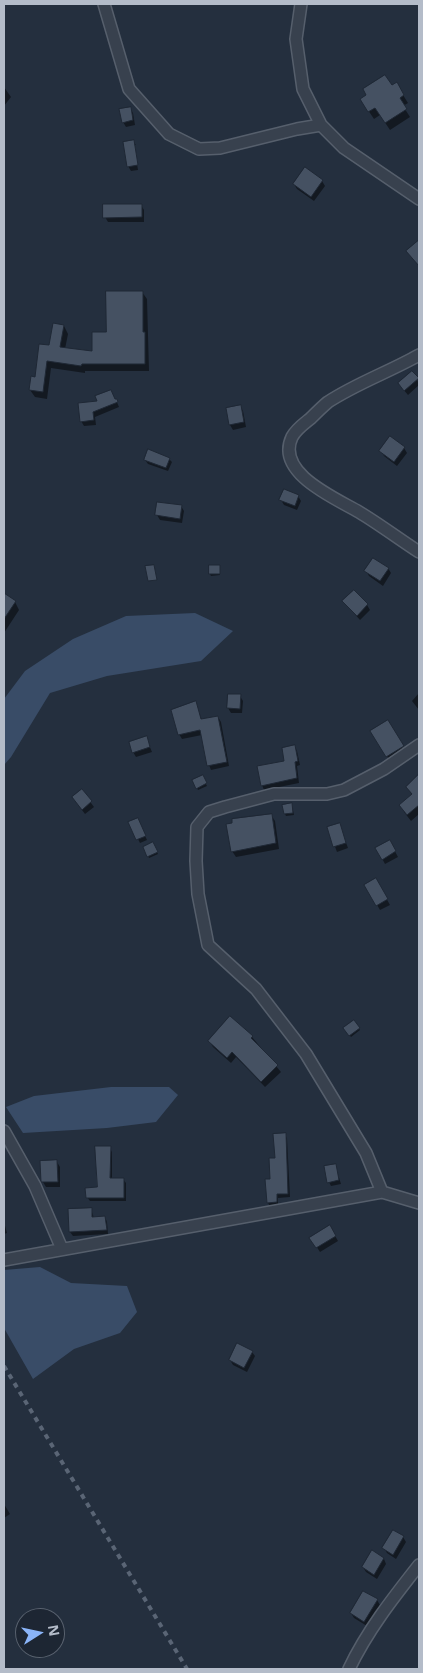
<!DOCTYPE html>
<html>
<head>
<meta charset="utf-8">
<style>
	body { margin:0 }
	#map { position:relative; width:423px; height:1673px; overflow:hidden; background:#242f3e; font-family:"Noto Sans",sans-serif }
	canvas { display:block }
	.frame { position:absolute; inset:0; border:5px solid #b4bcc9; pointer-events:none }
	.north { position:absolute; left:15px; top:1608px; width:50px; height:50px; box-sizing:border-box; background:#1d2633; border:1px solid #59626f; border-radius:50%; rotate:80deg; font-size:14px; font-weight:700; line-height:20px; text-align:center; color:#b4bcc9 }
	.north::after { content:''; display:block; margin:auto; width:18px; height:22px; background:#8ab4f8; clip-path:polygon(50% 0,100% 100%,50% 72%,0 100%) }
</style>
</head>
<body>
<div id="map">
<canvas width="423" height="1673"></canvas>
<div class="frame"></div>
<div class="north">N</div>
</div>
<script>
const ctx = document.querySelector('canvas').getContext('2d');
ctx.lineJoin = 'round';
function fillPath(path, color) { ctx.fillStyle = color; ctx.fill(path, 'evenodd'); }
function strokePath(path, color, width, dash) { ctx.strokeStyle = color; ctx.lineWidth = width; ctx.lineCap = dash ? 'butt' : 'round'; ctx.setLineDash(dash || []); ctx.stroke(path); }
const water = new Path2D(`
	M195,613l38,18 -32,30 -94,15 -57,17 -39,64 -7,8v-66l21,-28 48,-32 53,-23z
	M111,1087h58l9,8 -22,27 -49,6 -84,5 -17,-26 28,-11z
	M40,1267l31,16 56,3 10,26 -17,21 -46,16 -41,30 -29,-51v-58z`);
const shadow = new Path2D(`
	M4,87l7,10 -7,9z
	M391,87l12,8 5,8 -5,3 7,11 -20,13 -10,-15 -6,4 -8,-12z
	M130,108l3,5 2,12 -9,2 -3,-5z
	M133,142l3,3h-2l4,25 -7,1 -3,-5z
	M322,181l3,5 -11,15 -17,-12 -3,-5z
	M141,205l3,5v12h-36l-3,-5z
	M142,292l5,7 2,72h-64v2l-34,-5 -4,31 -12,-2 -5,-7 20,-44 14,-20 4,8 -3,15 28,4 14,-20z
	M417,379l2,6 -11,10 -6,-7z
	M116,400l3,7 -24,10 1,8 -12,1 -3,-5 -1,-17z
	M240,406l3,5 3,16 -13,3 -3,-5z
	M391,438l13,10 3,5 -10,13 -13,-10 -3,-5z
	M169,459l3,3 -4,9 -20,-7 -3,-4z
	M298,496l3,5 -4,9 -13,-5 -3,-5z
	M181,506l3,5 -2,12 -22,-3 -3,-5z
	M219,566l1,9 -9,1 -1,-2z
	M388,568l3,5 -8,13 -14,-10 -3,-5z
	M4,594l11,8 4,8 -15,23z
	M344,602l23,3 3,5 -10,10z
	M419,693v17l-7,-9z
	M240,696l3,5 -1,12h-11l-3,-5z
	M195,703l7,17 16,-3 3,5 8,44 -18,4 -2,-5 -7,-30 -20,4 -3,-5z
	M387,722l19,33 -14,9 -20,-32z
	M146,738l6,14 -16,5 -3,-5z
	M295,747l2,4 3,14 -3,1 2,17 -35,7 -2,-5 23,-23z
	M419,776v38l-8,7 -7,-9 9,-16 -6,-9z
	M202,777l5,9 -9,4 -5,-9z
	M82,791l12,16 -9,7 -9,-12z
	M292,806l2,9 -8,1 -1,-2z
	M271,815l4,6 4,28 -43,8 -4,-6z
	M130,823h9l8,17 -7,3z
	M339,824l9,24 -11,4 -9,-24z
	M390,842l8,15 -13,7 -8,-15z
	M153,844l5,10 -9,4 -5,-11z
	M376,880l14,25 -10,5 -14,-24z
	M354,1022l6,8 -9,7 -6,-8z
	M252,1037l29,35 -16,15 -29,-30 -5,6 -18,-16 -4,-6z
	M285,1134l2,4 3,59 -12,1v8h-8l-2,-3 3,-23z
	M110,1148l2,4v27h11l3,4v18h-36l-3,-4 11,-9z
	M57,1162l3,5v20h-14l-3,-5z
	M335,1165l6,19 -10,2 -2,-4z
	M91,1209l3,9 11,-1 2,5 1,12 -35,2 -3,-4z
	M4,1222l3,11 -3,1z
	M330,1227l8,14 -18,11 -9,-14z
	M252,1352l3,4 -8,16 -14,-7 -3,-5z
	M4,1504l6,10 -6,4z
	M403,1537l3,5 -10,17 -9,-6 -3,-5z
	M384,1559l2,5 -9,15 -11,-7 -3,-5z
	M377,1600l3,5 -13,21 -13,-8 -3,-5z`);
const building = new Path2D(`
	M385,75l7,10 5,-3 7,13 -4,3 7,11 -22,14 -10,-15 -7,4 -8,-13 6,-4 -3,-6z
	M131,107l2,13 -11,3 -3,-14z
	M134,140l4,25 -11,2 -4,-25z
	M305,167l18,13 -12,17 -18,-13z
	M103,204h39v13l-39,1z
	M419,240v26l-13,-15z
	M106,291h37v41h2v32h-63l-1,2 -34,-5 -4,31 -14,-2 2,-14 4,1 4,-33 10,1 4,-22 11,2 -4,22 32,4v-19h14z
	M412,371l7,7 -15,13 -6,-8z
	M111,390l4,9h2l1,3 -25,10 1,8 -14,2 -2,-19 19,-2 -2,-5z
	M241,405l3,17 -15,3 -3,-17z
	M390,436l15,11 -11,15 -15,-11z
	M148,449l22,9 -4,10 -22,-8z
	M284,489l15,6 -4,11 -16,-6z
	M157,502l25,3 -2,14 -25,-4z
	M373,558l16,10 -9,13 -16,-10z
	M154,565l3,15 -9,1 -3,-15z
	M209,565h11v9h-11z
	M354,590l14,14 -11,12 -15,-15z
	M4,593l12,8 -12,18z
	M228,694h13l-1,15 -13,-1z
	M196,701l5,18 17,-3 9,46 -20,4 -7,-36 -22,5 -7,-25z
	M388,720l16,26 -18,11 -16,-26z
	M147,736l3,11 -18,6 -3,-11z
	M295,745l3,16 -3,1 2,16 -36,8 -4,-20 27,-5 -2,-13z
	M419,774v31l-12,10 -8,-10 13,-11 -6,-7z
	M203,775l4,8 -11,6 -4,-9z
	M82,789l10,12 -10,9 -10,-13z
	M292,803l1,10 -9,1 -2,-9z
	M272,814l4,29 -45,9 -5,-28 6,-1v-4z
	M138,818l8,18 -10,4 -8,-18z
	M340,823l6,20 -13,4 -6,-20z
	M390,840l6,11 -14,9 -7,-12z
	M153,842l5,10 -11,5 -4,-10z
	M376,878l12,21 -12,7 -12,-21z
	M230,1016l23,20 -2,2 27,27 -17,17 -29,-30 -5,6 -19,-17z
	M354,1020l6,8 -11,8 -6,-8z
	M286,1133l2,61h-11v8l-10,1 -2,-24h5l-1,-21h6l-2,-24z
	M95,1146h16l-1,32h14v20h-38l-1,-10 12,-1z
	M57,1160l1,22h-17l-1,-21z
	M336,1164l3,16 -12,3 -3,-17z
	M92,1208v9l13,-1 2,14 -38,2 -1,-23z
	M330,1225l6,11 -20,12 -7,-10z
	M237,1343l16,8 -9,17 -15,-8z
	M393,1530l11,6 -11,19 -11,-7z
	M372,1550l12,8 -10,17 -12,-8z
	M363,1591l15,8 -14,23 -14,-9z`);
const minor = new Path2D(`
	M104,4l25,85 40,45 30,15 21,-1 77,-19 24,-4
	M301,4l-5,35 7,50 18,36 23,23 75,51
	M419,355c-30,17 -62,28 -91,47 -6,5 -12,11 -17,16 -6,5 -15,11 -19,19 -17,36 43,61 67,75 20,12 40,27 60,40
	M4,1131l31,55 27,63
	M382,1192l-16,-39 -60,-99 -50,-65 -48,-44 -10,-51 -2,-33 1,-34 12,-15 16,-5 49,-13h53l17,-4 40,-21 35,-24
	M4,1260l378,-68 37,11
	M349,1669c18,-38 44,-71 70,-104`);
const rail = new Path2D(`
	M4,1366l183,303`);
fillPath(water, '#394c67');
fillPath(shadow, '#0007');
fillPath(building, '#455162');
strokePath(building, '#1f2835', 1);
strokePath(minor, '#565f6c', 14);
strokePath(minor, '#38414e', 11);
strokePath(rail, '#5a6575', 4, [5, 5]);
</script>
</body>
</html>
